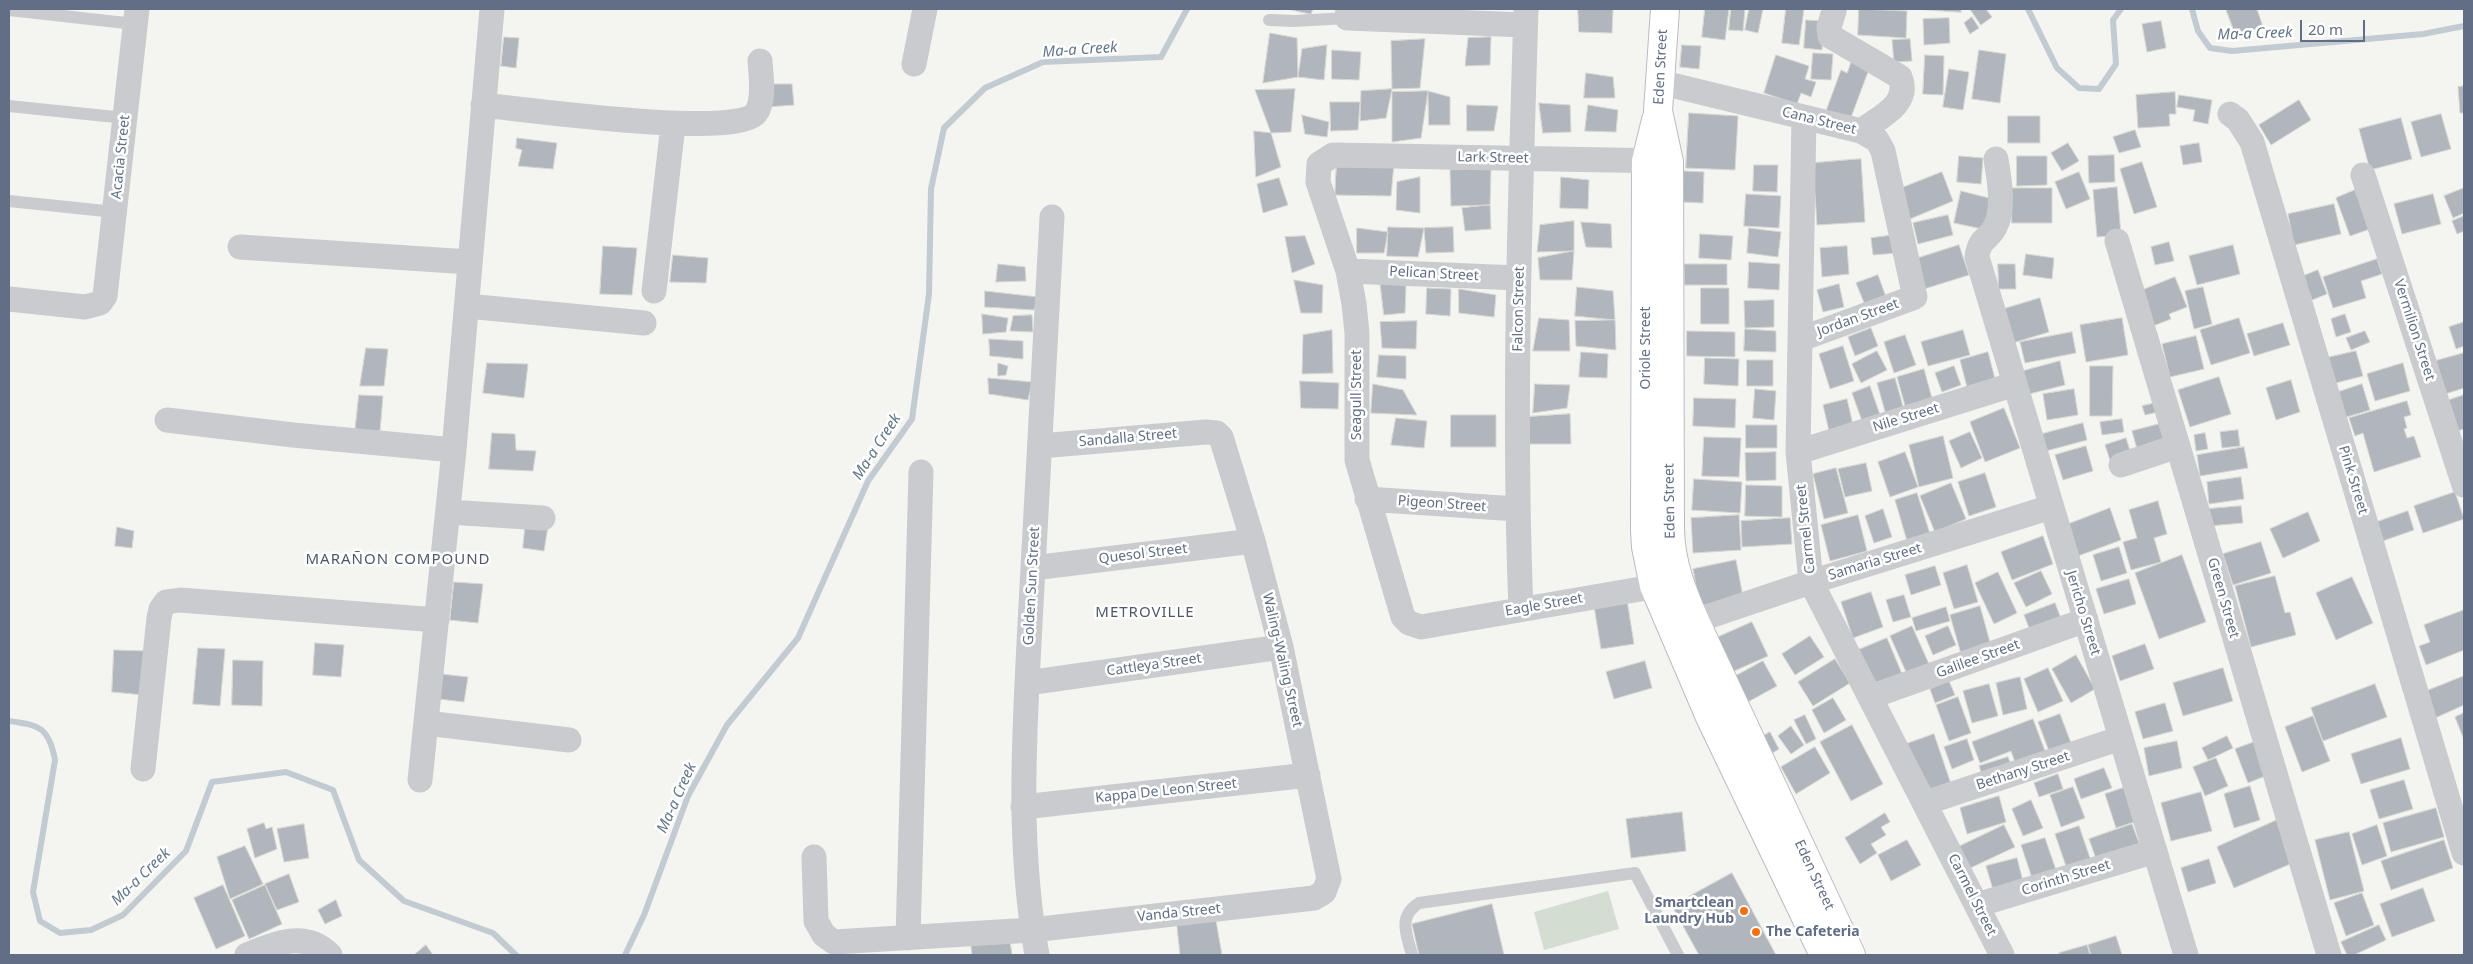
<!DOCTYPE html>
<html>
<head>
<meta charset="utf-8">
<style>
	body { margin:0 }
	#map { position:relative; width:2473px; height:964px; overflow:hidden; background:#f4f5f0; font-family:"Noto Sans",sans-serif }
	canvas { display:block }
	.frame { position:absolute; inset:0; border:10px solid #616e85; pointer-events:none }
	.scale { position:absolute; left:2300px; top:20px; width:65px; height:22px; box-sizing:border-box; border:2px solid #616e85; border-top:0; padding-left:6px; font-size:15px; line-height:18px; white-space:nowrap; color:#616e85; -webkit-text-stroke:4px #fff; paint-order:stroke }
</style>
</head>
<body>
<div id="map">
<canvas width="2473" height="964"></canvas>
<div class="frame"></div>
<div class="scale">20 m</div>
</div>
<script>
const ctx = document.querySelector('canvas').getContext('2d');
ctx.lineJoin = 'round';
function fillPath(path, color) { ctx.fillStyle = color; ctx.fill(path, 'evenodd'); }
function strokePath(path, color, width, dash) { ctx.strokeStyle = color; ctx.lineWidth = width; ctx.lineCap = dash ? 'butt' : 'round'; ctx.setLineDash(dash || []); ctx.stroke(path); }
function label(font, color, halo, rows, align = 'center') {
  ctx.font = font + ' "Noto Sans",sans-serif'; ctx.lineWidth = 5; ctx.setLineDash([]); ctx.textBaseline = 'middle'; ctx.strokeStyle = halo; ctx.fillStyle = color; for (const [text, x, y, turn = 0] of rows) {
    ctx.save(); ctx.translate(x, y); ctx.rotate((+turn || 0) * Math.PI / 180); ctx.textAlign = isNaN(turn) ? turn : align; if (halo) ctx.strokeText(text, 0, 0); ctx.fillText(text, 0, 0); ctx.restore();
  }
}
const green = new Path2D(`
	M1608,891l11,38 -75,21 -10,-38z`);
const stream = new Path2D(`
	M2028,9l29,59 22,20 20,1 17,-25 -3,-44 8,-11
	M2192,9l6,22 12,17 22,3 191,-17 41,-8
	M9,721c30,4 40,6 46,39l-22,132 7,29 20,12 31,-3 32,-15 63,-64 26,-69 74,-10 47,18 26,70 45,41 89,32 23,22
	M625,955l19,-40 44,-119 39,-71 71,-87 70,-157 44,-62 17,-125 2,-105 13,-61 41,-40 58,-26 118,-5 26,-48`);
const building = new Path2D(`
	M1287,9h26l-2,5z
	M1578,9h35l-1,24 -33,-1z
	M1705,9h24l-4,31 -23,-3z
	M1731,9h14l-2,22 -14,-1z
	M1749,9h14l-5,24 -13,-3z
	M1786,9h18l-5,36 -17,-2z
	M1859,9l48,2 -1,27 -48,-3z
	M1913,9h48v3z
	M1970,9h16l6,8 -11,8z
	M2226,9h31l6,18 -27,9z
	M1972,17l7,11 -9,6 -6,-11z
	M1949,18l1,25 -26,2 -1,-26z
	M1806,20l18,1 -2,29 -18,-2z
	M2161,21l5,27 -19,4 -5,-28z
	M1270,33l27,5 1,39 -35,6z
	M504,37l15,1 -3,30 -15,-2z
	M1491,37l-1,28 -25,1 3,-28z
	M1425,39l-5,49 -28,1 -1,-48z
	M1910,39l2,22 -18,1 -2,-22z
	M1327,45l-3,35 -26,-3 4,-28z
	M1682,45l19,1 -2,23 -19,-2z
	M1332,50l29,2 -2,28 -27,-1z
	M1979,50l27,4 -6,49 -28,-4z
	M1813,53l20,1 -2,26 -20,-1z
	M1776,55l33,11 -4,13 11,3 -5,15 -10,-4 -4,11 -33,-11z
	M1925,55l19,1 -1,39 -20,-1z
	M1853,57l18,7 -21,56 -24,-9 15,-41 6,3z
	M1949,69l20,3 -6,38 -20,-3z
	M1586,73l27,4 2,21h-31z
	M770,84h22l2,21 -26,2z
	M2464,86v27h-4l-2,-26z
	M1295,89l-4,43 -20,1 -16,-43z
	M1392,89l-6,29 -26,3 1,-30z
	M1428,91l22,6v28h-21z
	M1428,91l-7,47 -29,4v-50z
	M2175,92l1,22h-7l1,12 -32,2 -2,-33z
	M2179,95l33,5 -4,24 -15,-3 2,-11 -18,-3z
	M2299,100l12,20 -40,25 -12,-20z
	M1330,102h30l-2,28 -27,1z
	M1539,103l31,2 1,27 -28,1z
	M1467,105l31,1 -4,25h-27z
	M1588,105l30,5 -2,22 -31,-1z
	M1689,113l49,3 -3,54 -49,-2z
	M2441,114l10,35 -30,8 -10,-35z
	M1302,115l27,7 -2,15 -22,-3z
	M2008,116h32v27h-32z
	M2401,118l11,41 -42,11 -11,-41z
	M2135,130l6,17 -22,6 -6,-16z
	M1254,131l17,2 10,34 -25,10z
	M517,138l40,5 -4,26 -35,-3 4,-16 -6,-2z
	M2068,143l11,18 -17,10 -11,-18z
	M2199,143l3,19 -19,3 -3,-19z
	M2114,155l1,27 -26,1 -1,-27z
	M1959,156l24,2 -2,26 -24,-2z
	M2017,156h30v29l-30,1z
	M1337,159l57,4 -3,33 -56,-1z
	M1861,159l4,63 -48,3 -4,-62z
	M2142,162l15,45 -23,7 -14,-45z
	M1754,165h24l-1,27 -24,-1z
	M1491,169l-1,36 -39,1 -1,-36z
	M1684,171l20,1 -1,31 -21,-1z
	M1942,172l11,29 -43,18 -11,-30z
	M2079,172l11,27 -24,10 -11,-27z
	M1420,177v36l-24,-3 1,-28z
	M1561,177l28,3 -1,29 -28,-1z
	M1279,178l9,27 -25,8 -6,-29z
	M2117,187l4,48 -24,2 -4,-47z
	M2012,188h40v35h-40z
	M2464,188v25l-11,5 -9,-22z
	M2355,190l15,39 -20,7 -14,-38z
	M1961,191l32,8 -6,31 -33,-7z
	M1746,194l35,2 -2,32 -35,-2z
	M2433,194l8,30 -39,10 -8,-30z
	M2334,204l7,30 -47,11 -6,-31z
	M1490,205l1,24 -26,2 -3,-23z
	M1948,215l5,20 -35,9 -5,-21z
	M2464,216v15l-7,3 -5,-13z
	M1574,221v30l-37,1 3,-27z
	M1581,222l30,2 1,24 -26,-1z
	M1388,227l36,1 -6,29 -31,-1z
	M1453,227l1,25 -28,1 -2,-25z
	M1357,228l31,4 -4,21h-27z
	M1749,228l32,4 -3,25 -31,-4z
	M1700,234l33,2 -2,24 -32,-2z
	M1895,235l2,18 -24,2 -2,-17z
	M1305,236l10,28 -23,9 -7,-36z
	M2169,242l5,19 -19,4 -4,-18z
	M1959,245l10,30 -45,14 -9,-30z
	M2233,245l7,29 -43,11 -8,-29z
	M603,246l34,2 -5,47 -32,-1z
	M1847,246l2,28 -27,3 -2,-29z
	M1574,251l-2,29h-32l-2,-22z
	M2026,254l28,4 -2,21 -29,-4z
	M673,255l35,3 -2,25 -36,-1z
	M2377,259l5,15 -21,7 5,17 -33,10 -10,-31z
	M1749,262l31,2 -1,26 -31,-2z
	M998,264l27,3 1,14 -30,1z
	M1684,264h43v21h-42z
	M1998,264h17l1,25h-17z
	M2318,270l9,24 -15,6 -9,-24z
	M1878,275l8,22 -21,8 -9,-22z
	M2175,277l12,30 -18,7 2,5 -18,7 -13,-35z
	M1294,280l29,5 -1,28h-21z
	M1380,281l26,5 -1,27 -21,2z
	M1839,284l5,23 -21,5 -6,-22z
	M1577,287l36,4 2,29 -40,-4z
	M2203,287l9,37 -18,5 -9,-38z
	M1427,288l24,1 -1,27 -24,-2z
	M1701,288h28v36h-28z
	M1459,289l37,6 -2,22 -35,-4z
	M985,291l53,6 -4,13 -49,-3z
	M2040,298l9,34 -43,13 -9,-34z
	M1774,300v27l-29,1 -1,-27z
	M982,314l26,4 -2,14 -23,2z
	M2345,314l6,18 -15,5 -5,-18z
	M1032,315l1,17 -23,-1 3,-15z
	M1539,318l30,2 1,31h-37z
	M2122,318l6,37 -42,7 -6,-37z
	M2239,318l11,35 -39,12 -11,-35z
	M1615,320l1,30 -40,-4 -1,-25z
	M1417,321l-1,28 -34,-1 -2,-26z
	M2464,322v24l-8,3 -7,-22z
	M2283,323l7,22 -36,11 -7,-22z
	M1871,328l7,18 -23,10 -7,-19z
	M1745,329l31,2v21l-32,-1z
	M1332,330l1,43 -31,1 1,-39z
	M1963,330l7,25 -42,11 -7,-24z
	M1687,331l48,1v25l-48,-1z
	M2365,331l5,11 -19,8 -5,-12z
	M2072,332l4,21 -51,10 -5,-21z
	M1905,335l11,30 -22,8 -10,-31z
	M2196,336l8,33 -34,8 -8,-33z
	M989,339l34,2v18l-33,-3z
	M1843,346l11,35 -24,8 -11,-35z
	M366,348l22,1 -4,37h-24z
	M1877,351l10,19 -26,13 -9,-19z
	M2356,351l7,25 -35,9 -6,-26z
	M1581,352l27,2 -1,24 -28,-1z
	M1988,352l7,27 -28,8 -7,-27z
	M2464,353v35l-19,6 -10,-33z
	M1379,355l27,1v23l-29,-2z
	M1705,358l34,1 -1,27 -34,-2z
	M1747,360h26v26h-26z
	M2060,361l5,24 -36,9 -6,-23z
	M487,363l41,1 -4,34 -41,-5z
	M998,363l10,3 -2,9 -8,1z
	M2403,363l7,28 -35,10 -8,-27z
	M1954,366l7,19 -19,7 -7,-19z
	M2090,366h23l-1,50h-22z
	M1924,369l9,33 -27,7 -9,-32z
	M2219,377l12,37 -41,13 -12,-37z
	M988,378l44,4 -4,18 -39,-6z
	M1895,378l9,32 -18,5 -9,-32z
	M2291,380l9,32 -24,8 -10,-32z
	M1300,381l39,2 -1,26 -37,-1z
	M1373,384l30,6 14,25 -46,-2z
	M1535,384l35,1 -3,23 -34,5z
	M2362,384l8,26 -27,8 -8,-25z
	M1870,386l10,29 -18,6 -10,-28z
	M1755,389l21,2 -2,29 -21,-2z
	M2074,389l4,26 -31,5 -4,-26z
	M359,395l24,1 -3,35 -25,1z
	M2464,395v34l-7,2 -8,-31z
	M1694,398l42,1 -1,29 -42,-2z
	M1847,399l6,26 -24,6 -6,-26z
	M2407,401l4,14 -7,2 3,11 -3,1 3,9 7,-2 7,21 -47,15 -11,-39 -8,3 -6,-18z
	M2156,403l2,9 -13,3 -3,-9z
	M2004,408l16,40 -35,14 -15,-40z
	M1570,414l1,30h-45l-1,-27z
	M1451,415h45v32h-45z
	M1396,418l31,3 -3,27 -33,-3z
	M2122,419l2,13 -22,3 -2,-13z
	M2167,422l5,18 -35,9 -5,-18z
	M2083,423l4,17 -41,11 -4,-17z
	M1746,425h31v23h-31z
	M2238,430l2,16 -18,2 -2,-16z
	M1970,432l12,26 -21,10 -12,-27z
	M492,433l23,1 1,16 20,1 -3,20 -44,-2z
	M2205,433l3,16 -12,2 -2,-16z
	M1943,436l10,42 -34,9 -10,-42z
	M1704,437l37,1 -2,39 -37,-1z
	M2126,438l5,16 -21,6 -5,-15z
	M2086,446l7,25 -30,9 -8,-25z
	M2244,447l4,21 -48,8 -3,-21z
	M1776,452v28l-30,1 -1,-28z
	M1905,452l13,35 -28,10 -12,-35z
	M1866,463l6,28 -27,6 -7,-28z
	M1836,468l12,45 -24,6 -11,-45z
	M1985,473l11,34 -27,9 -11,-34z
	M2241,477l3,22 -35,5 -2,-22z
	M1694,479l48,3 -2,31 -48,-3z
	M1951,483l15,36 -31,13 -15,-36z
	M1746,485l36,1v31l-37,-1z
	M2455,492l9,27 -41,14 -9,-27z
	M1917,493l13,41 -23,7 -12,-41z
	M2158,501l9,33 -13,4 7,24 -30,8 -8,-28 14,-4 -8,-28z
	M2241,506l2,17 -34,3 -2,-17z
	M2110,508l11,32 -43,16 -12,-31z
	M1883,509l9,28 -18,6 -9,-27z
	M2408,511l6,19 -37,13 -6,-19z
	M2308,512l12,29 -37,17 -13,-29z
	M1739,515l2,35 -48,3 -2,-35z
	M1858,515l9,36 -37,10 -9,-36z
	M526,518l23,2 -5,31 -21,-3z
	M1790,518l2,26 -50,3 -1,-26z
	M117,527l17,4 -2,17 -17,-2z
	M2043,536l10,28 -41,16 -11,-28z
	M2261,542l10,31 -38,12 -10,-31z
	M2119,547l8,26 -26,8 -8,-26z
	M2182,555l24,67 -47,17 -24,-66z
	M1736,560l7,37 -43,9 -7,-37z
	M1967,565l11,37 -24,7 -11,-36z
	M1935,566l6,19 -30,10 -6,-20z
	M2041,571l11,23 -26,13 -12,-24z
	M1998,572l19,41 -23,11 -19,-41z
	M2275,576l10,37 5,-1 6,23 -45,12 -16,-61z
	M2352,577l21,46 -37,17 -20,-47z
	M2129,579l7,25 -32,10 -8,-25z
	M454,582l29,2 -5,39 -28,-3z
	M1871,592l12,35 -30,11 -12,-36z
	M1904,595l7,22 -18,5 -7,-22z
	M1627,600l7,44 -33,5 -7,-43z
	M2055,603l9,23 -31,12 -9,-23z
	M1980,606l11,40 -28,15 -13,-46z
	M1946,607l4,14 -34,10 -4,-13z
	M2464,610v40l-38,15 -7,-19 11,-4 -6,-17z
	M1752,622l16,34 -36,16 -16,-34z
	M1912,626l17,38 -22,10 -17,-38z
	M1948,626l8,19 -23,10 -8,-19z
	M1810,636l14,21 -29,18 -13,-21z
	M1887,638l15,36 -28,12 -16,-36z
	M315,643l29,2 -3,32 -28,-2z
	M2145,644l9,25 -34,12 -8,-25z
	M198,648l27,1 -5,57 -27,-2z
	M114,650l33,1 -3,44 -32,-3z
	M2076,655l19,34 -24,14 -19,-34z
	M1835,659l15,24 -37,23 -15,-24z
	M233,660l30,1 -1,45 -30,-1z
	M1645,661l7,27 -38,11 -8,-27z
	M1763,661l14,25 -31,17 -14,-25z
	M2048,668l15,33 -25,11 -14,-33z
	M2223,668l10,33 -50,15 -10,-33z
	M441,674l27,3 -4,25 -25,-3z
	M2464,676v29l-29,13 -11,-26z
	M2020,677l7,32 -24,6 -7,-32z
	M1949,681l6,14 -20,8 -5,-14z
	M1989,684l9,32 -26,7 -9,-32z
	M2375,684l12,33 -64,24 -12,-33z
	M1958,697l13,36 -22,8 -13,-36z
	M1833,698l13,22 -22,13 -12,-23z
	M2165,703l8,28 -30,8 -8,-27z
	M2464,713v27l-9,-23z
	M2060,714l11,29 -22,8 -11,-29z
	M1805,715l11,24 -10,5 -12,-24z
	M2313,716l17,45 -28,11 -17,-45z
	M2033,719l15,40 -30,11 -7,-19 -31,12 -8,-21z
	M1852,725l31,59 -32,17 -31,-59z
	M1791,726l13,19 -13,9 -13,-18z
	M1770,732l9,17 -10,6 -9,-17z
	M1934,734l17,50 -28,10 -17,-50z
	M2227,736l6,12 -25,12 -6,-12z
	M2401,738l9,31 -49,15 -10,-30z
	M1967,739l7,21 -22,9 -8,-22z
	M2177,741l5,27 -33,8 -5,-28z
	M2257,741l13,33 -22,9 -13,-34z
	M1815,747l15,26 -34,21 -15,-27z
	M2008,757l5,13 -29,10 -5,-14z
	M2216,758l12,28 -23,10 -12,-29z
	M2104,768l8,20 -31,11 -7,-20z
	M2058,774l5,15 -24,8 -5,-14z
	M2404,780l9,29 -34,10 -9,-29z
	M2129,786l11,34 -24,8 -11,-34z
	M2250,786l10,34 -26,8 -10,-34z
	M2073,787l12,31 -24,9 -11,-32z
	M2201,792l11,39 -41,10 -10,-38z
	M1999,796l7,26 -39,12 -7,-26z
	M2031,800l12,28 -20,8 -11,-27z
	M2436,808l8,29 -53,15 -8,-29z
	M1682,812l4,39 -55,7 -5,-39z
	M1885,813l5,9 -9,5 5,8 -15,9 6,9 -17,11 -15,-26z
	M2277,820l18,42 -61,26 -17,-41z
	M264,823l2,6 6,-2 5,22 -22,9 -8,-29z
	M304,824l5,34 -25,4 -7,-33z
	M2132,824l10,27 -43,16 -10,-28z
	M2004,825l11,22 -47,22 -10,-22z
	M2377,825l10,31 -25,9 -10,-31z
	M2079,826l12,35 -24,8 -12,-35z
	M2349,832l15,59 -34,9 -15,-60z
	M2045,838l12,35 -24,8 -12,-36z
	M1907,840l14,25 -30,16 -13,-26z
	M2444,840l9,28 -62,22 -10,-29z
	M245,846l18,38 -33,15 -13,-42z
	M2017,858l7,27 -30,8 -8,-27z
	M2209,859l7,24 -28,9 -7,-24z
	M1732,873l44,82h-77l-27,-49z
	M289,874l10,28 -22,8 -12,-26z
	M223,885l22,51 -29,13 -22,-51z
	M265,885l17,39 -33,15 -17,-39z
	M2423,888l12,33 -43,16 -12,-33z
	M2362,893l12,32 -28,11 -12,-33z
	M336,900l6,16 -17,8 -7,-14z
	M1492,904l12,51h-85l-7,-31z
	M1215,915l7,40h-42l-4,-38z
	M2379,925l7,15 -32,15h-7l-6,-13z
	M2116,936l6,19h-31l-3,-10z
	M1010,941l2,14h-40l-1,-9z
	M426,945l7,10h-19z
	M2087,945l3,10h-30l-1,-2z`);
const lane = new Path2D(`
	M9,10l126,14
	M1269,20l25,1 53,-3
	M9,106l116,12
	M9,201l106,11
	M1412,955c-5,-20 -15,-38 7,-52l216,-30 43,82`);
const street = new Path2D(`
	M1348,9l-1,9 178,7
	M1834,11l-5,16 1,9 70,41c11,27 -20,40 -39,54
	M914,64l11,-55
	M1659,82l202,49 16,9 6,11 32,146 -114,42
	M483,105c39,4 255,34 273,8 9,-13 5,-37 4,-52
	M2230,114l8,6 14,22 212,711
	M1804,117l-6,335 13,130 191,373
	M1996,159c3,20 9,49 -1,68 -7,14 -15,9 -18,30l209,698
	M1666,161l-333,-6 -14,9 -1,18 30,89 6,33 3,29v127l46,157 6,6 12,4 254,-44
	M2363,175l101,310
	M2117,241l212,714
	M240,247l230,15
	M1348,271l171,7
	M654,291l19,-166
	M9,299l76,8 15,-4 5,-7 32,-287
	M467,306l177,17
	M167,420l126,15 161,15
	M1798,452l217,-68
	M2121,465l57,-19
	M1367,499l150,10
	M448,512l95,6
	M1033,568l220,-27
	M1521,609c-8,-200 -1,-400 5,-600
	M1677,627l134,-45 240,-75
	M1027,683l254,-36
	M1870,697l216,-77
	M426,723l143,17
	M143,769l16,-151 2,-9 5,-7 14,-2 257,20
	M420,780l34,-330 38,-441
	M1925,803l196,-65
	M1023,807l285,-32
	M814,857l2,64 8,14 10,7 198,-12 282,-32 10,-6 5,-13 -48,-232 -28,-106 -32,-104 -4,-4 -11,-1 -166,14
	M1977,905l178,-54
	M908,938l13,-466
	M247,955c28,-12 59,-25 83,0
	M1037,955c-21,-115 -12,-233 -6,-350 7,-129 14,-258 21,-388`);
const secondary = new Path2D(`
	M1665,9l-7,102 11,51 1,369c1,33 12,60 25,90l156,334
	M1656,120l-10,41 -1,369 1,17 8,39 56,131 114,238`);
const markers = [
	[1744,911,5,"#f47112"],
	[1756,932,5,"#f47112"]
];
const streetNames = [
	["Eden Street",1661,67,-87],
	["Cana Street",1819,121,14],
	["Acacia Street",121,157,-84],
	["Lark Street",1493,158,1],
	["Pelican Street",1434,274,3],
	["Falcon Street",1519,309,-89],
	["Jordan Street",1858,318,-20],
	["Vermilion Street",2414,330,72],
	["Oriole Street",1646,348,-90],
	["Seagull Street",1357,395,-90],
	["Nile Street",1906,418,-17],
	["Sandalla Street",1128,438,-5],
	["Pink Street",2353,480,73],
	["Eden Street",1670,501,-91],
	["Pigeon Street",1442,504,4],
	["Carmel Street",1806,529,-96],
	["Quesol Street",1143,554,-7],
	["Samaria Street",1875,562,-17],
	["Golden Sun Street",1032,586,-87],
	["Green Street",2223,598,74],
	["Eagle Street",1544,605,-10],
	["Jericho Street",2083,613,73],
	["Galilee Street",1978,659,-20],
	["Waling-Waling Street",1282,660,77],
	["Cattleya Street",1154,665,-8],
	["Bethany Street",2023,771,-18],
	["Kappa De Leon Street",1166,791,-6],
	["Eden Street",1814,875,65],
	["Corinth Street",2066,878,-17],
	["Carmel Street",1972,895,63],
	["Vanda Street",1179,913,-6]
];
const poiNames = [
	["Smartclean",1734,903],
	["Laundry Hub",1734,919],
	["The Cafeteria",1766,932,"left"]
];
const waterNames = [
	["Ma-a Creek",2255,34,-2],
	["Ma-a Creek",1080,50,-4],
	["Ma-a Creek",877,447,-57],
	["Ma-a Creek",677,798,-66],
	["Ma-a Creek",141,877,-44]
];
const neighbourhoodNames = [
	["MARAÑON COMPOUND",398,560],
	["METROVILLE",1145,613]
];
fillPath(green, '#d4ddd1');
strokePath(stream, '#c3cbd2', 6);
fillPath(building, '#b1b6bd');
strokePath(building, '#d6d6d3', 1);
strokePath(secondary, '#b8bcc2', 30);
strokePath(lane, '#c9cbcf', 12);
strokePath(street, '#c9cbcf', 25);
strokePath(secondary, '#fff', 28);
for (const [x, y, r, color] of markers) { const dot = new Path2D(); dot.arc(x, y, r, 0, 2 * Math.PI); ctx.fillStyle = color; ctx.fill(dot); strokePath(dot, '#fff', 2); }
label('14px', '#616e85', '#fff', streetNames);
label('bold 14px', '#616e85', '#fff', poiNames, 'right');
label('italic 15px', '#617789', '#fff', waterNames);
ctx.letterSpacing = '1px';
label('15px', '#505969', '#fff', neighbourhoodNames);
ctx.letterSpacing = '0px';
</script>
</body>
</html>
